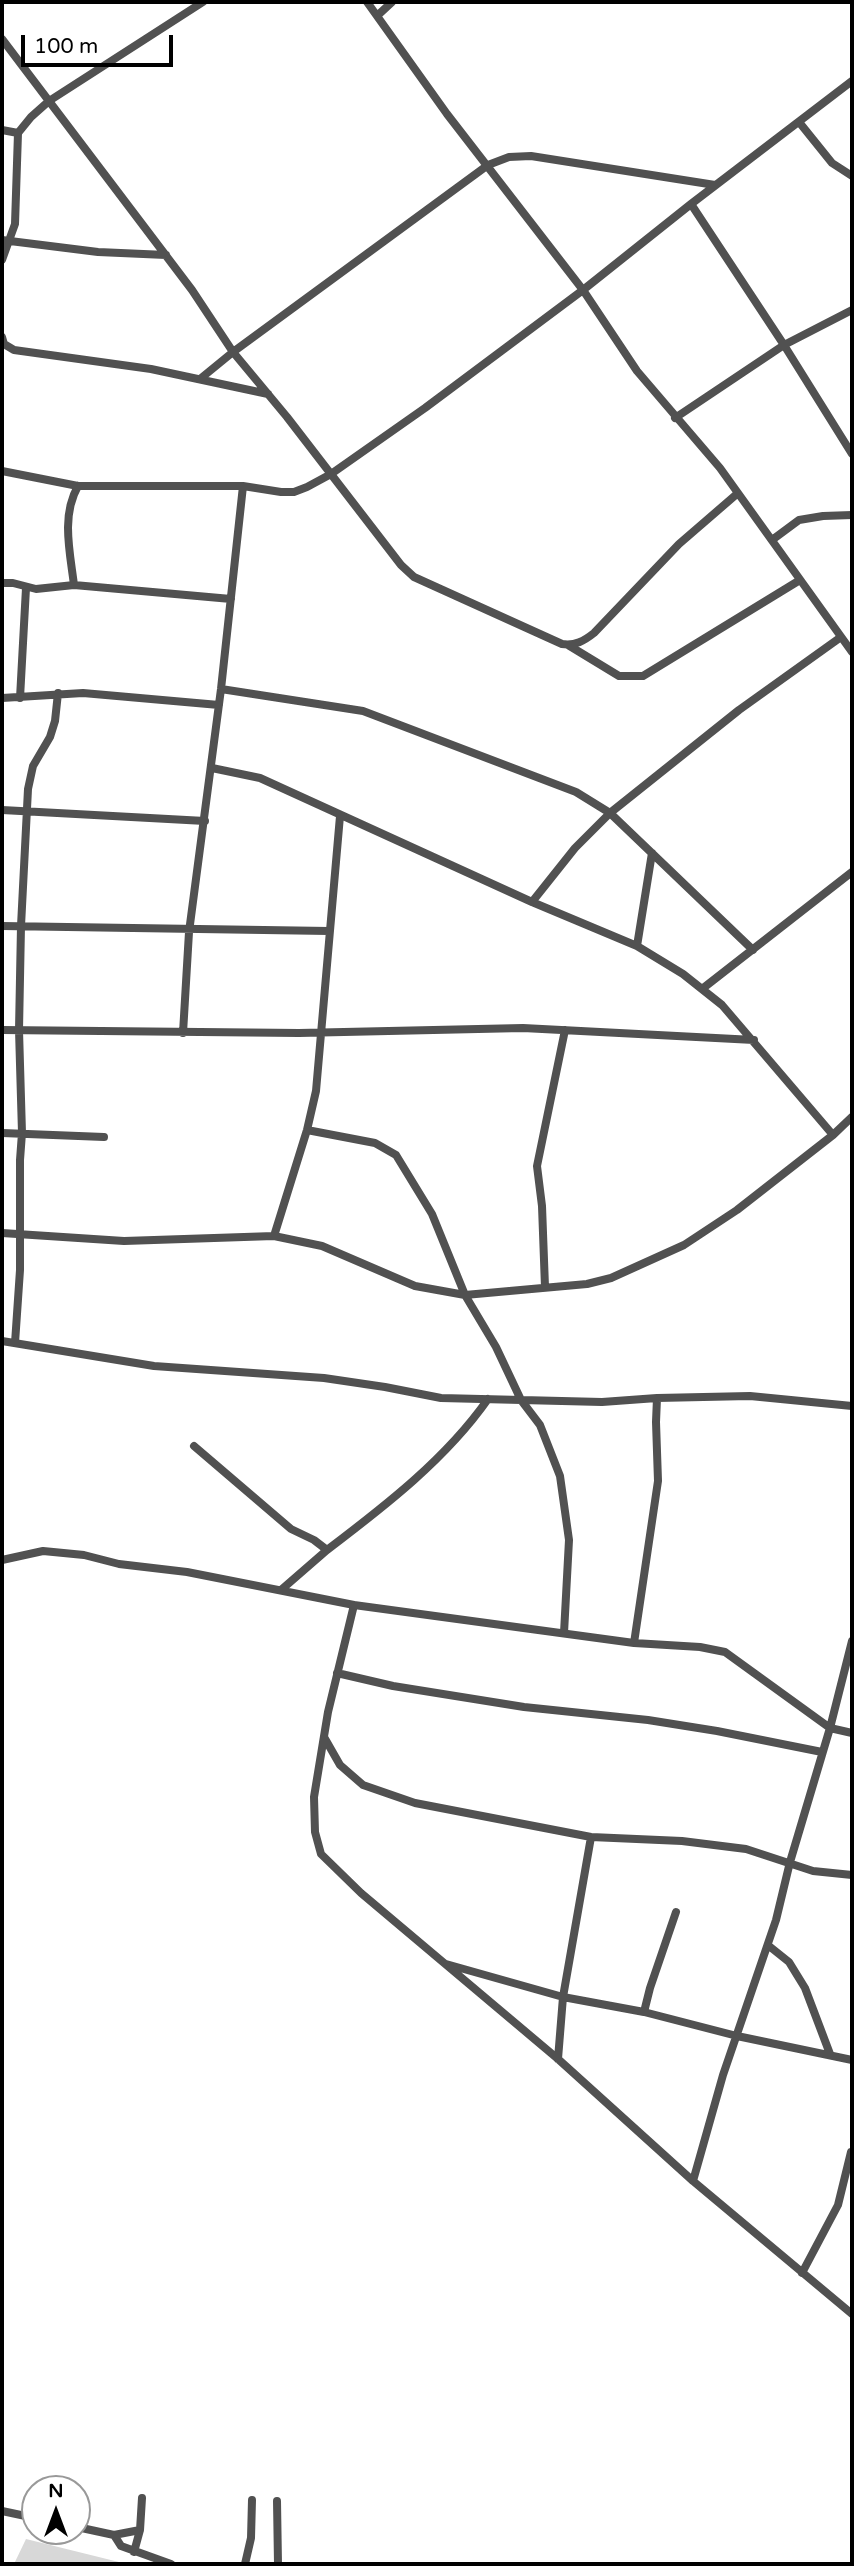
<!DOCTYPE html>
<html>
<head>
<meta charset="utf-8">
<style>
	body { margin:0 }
	#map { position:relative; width:854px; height:2566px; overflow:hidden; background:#fff; font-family:"Varela Round",sans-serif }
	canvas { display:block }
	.frame { position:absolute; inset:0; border:4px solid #000; pointer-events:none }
	.north { position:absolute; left:21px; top:2475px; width:70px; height:70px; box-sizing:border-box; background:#fff; border:2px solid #999; border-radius:50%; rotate:0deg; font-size:19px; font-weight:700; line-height:28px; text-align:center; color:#000 }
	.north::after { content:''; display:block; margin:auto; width:24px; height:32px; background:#000; clip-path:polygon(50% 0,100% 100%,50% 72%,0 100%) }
	.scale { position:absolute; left:21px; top:35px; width:152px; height:32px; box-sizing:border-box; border:4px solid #000; border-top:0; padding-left:9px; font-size:21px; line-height:24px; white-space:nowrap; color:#000; -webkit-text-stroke:5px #fff; paint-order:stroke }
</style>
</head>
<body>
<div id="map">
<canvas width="854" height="2566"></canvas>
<div class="frame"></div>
<div class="north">N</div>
<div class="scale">100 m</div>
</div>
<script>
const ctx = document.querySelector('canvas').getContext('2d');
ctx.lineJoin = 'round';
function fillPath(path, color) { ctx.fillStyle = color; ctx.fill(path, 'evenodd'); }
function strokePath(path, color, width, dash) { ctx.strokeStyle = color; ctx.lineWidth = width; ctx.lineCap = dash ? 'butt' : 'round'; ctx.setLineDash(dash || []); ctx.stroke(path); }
const green = new Path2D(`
	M26,2539l101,25h-113z`);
const minor = new Path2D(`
	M367,2l80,112 136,176 54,81 83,97 132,184
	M378,15l14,-13
	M2,39l190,251 41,62 54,65 114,148 13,12 148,67c13,2 22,-3 32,-11l85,-89 59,-51
	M799,122l33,41 20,13
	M2,130l16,3
	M691,204l93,141 68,109
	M2,240l96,12 68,3
	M2,260l13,-36 3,-91 13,-16 18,-16 154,-99
	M2,337l2,7 10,6 137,19 117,25
	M200,379l33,-27 255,-187 21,-8 22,-1 184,29
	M675,418l109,-73 68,-35
	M2,471l76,15h165l38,6h13l13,-5 24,-13 94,-66 158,-118 108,-86 161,-123
	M772,540l27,-20 24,-4 29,-1
	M2,583h11l23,6 38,-4 157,14
	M74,585c-4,-33 -13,-69 4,-99
	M568,645l51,31h24l157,-96
	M221,689l142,22 213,81 34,21 143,137
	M2,698l81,-5 136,12
	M20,698l6,-110
	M212,768l48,10 272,124 105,44 46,28 39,31 111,130
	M2,810l203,11
	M532,902l43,-54 35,-35 129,-103 102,-73
	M2,926l327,5
	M637,946l15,-93
	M702,989l150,-117
	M2,1030l297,3 224,-5 231,12
	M183,1033l6,-101 32,-243 22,-203
	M307,1130l68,13 21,12 36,59 33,81 31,52 25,53 19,25 20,51 9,64 -5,93
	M2,1133l102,4
	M2,1233l122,8 150,-5 48,10 93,40 50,9 122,-11 24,-6 73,-33 53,-35 96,-75 19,-18
	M274,1236l33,-106 9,-39 24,-275
	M545,1287l-3,-81 -5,-40 28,-136
	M2,1341l152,25 170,12 61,9 56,11 161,4 55,-4 93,-2 102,10
	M15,1343l5,-73v-110l2,-27 -3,-103 2,-104 7,-137 5,-23 17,-29 5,-16 3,-28
	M194,1446l97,83 23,11 13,10 -46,40
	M327,1550c58,-44 119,-91 161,-151
	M2,1560l41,-9 41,4 35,9 68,8 167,33 280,38 66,4 25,5 105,76 22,5
	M354,1605l-26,107 -14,85 1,35 6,22 40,39 197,166 135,122 159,133
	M634,1643l24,-162 -2,-59 1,-24
	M337,1673l56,13 131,21 124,13 69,11 105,21
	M324,1737l16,28 23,20 52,18 176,34 91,4 64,8 67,22 39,4
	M769,1946l20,16 16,26 25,66
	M446,1964l117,33 81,15 93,24 115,24
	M644,2012l6,-24 26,-76
	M558,2059l5,-62 28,-160
	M693,2181l30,-106 53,-155 14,-58 40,-134 22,-87
	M802,2273l36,-68 13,-53
	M277,2501l1,63
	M2,2511l33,7
	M77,2527l37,8 7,11 50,18
	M140,2530l2,-32
	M114,2535l26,-5 -6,22
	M245,2564l6,-26 1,-38`);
fillPath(green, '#d8d8d8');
strokePath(minor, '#515151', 8);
</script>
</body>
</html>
